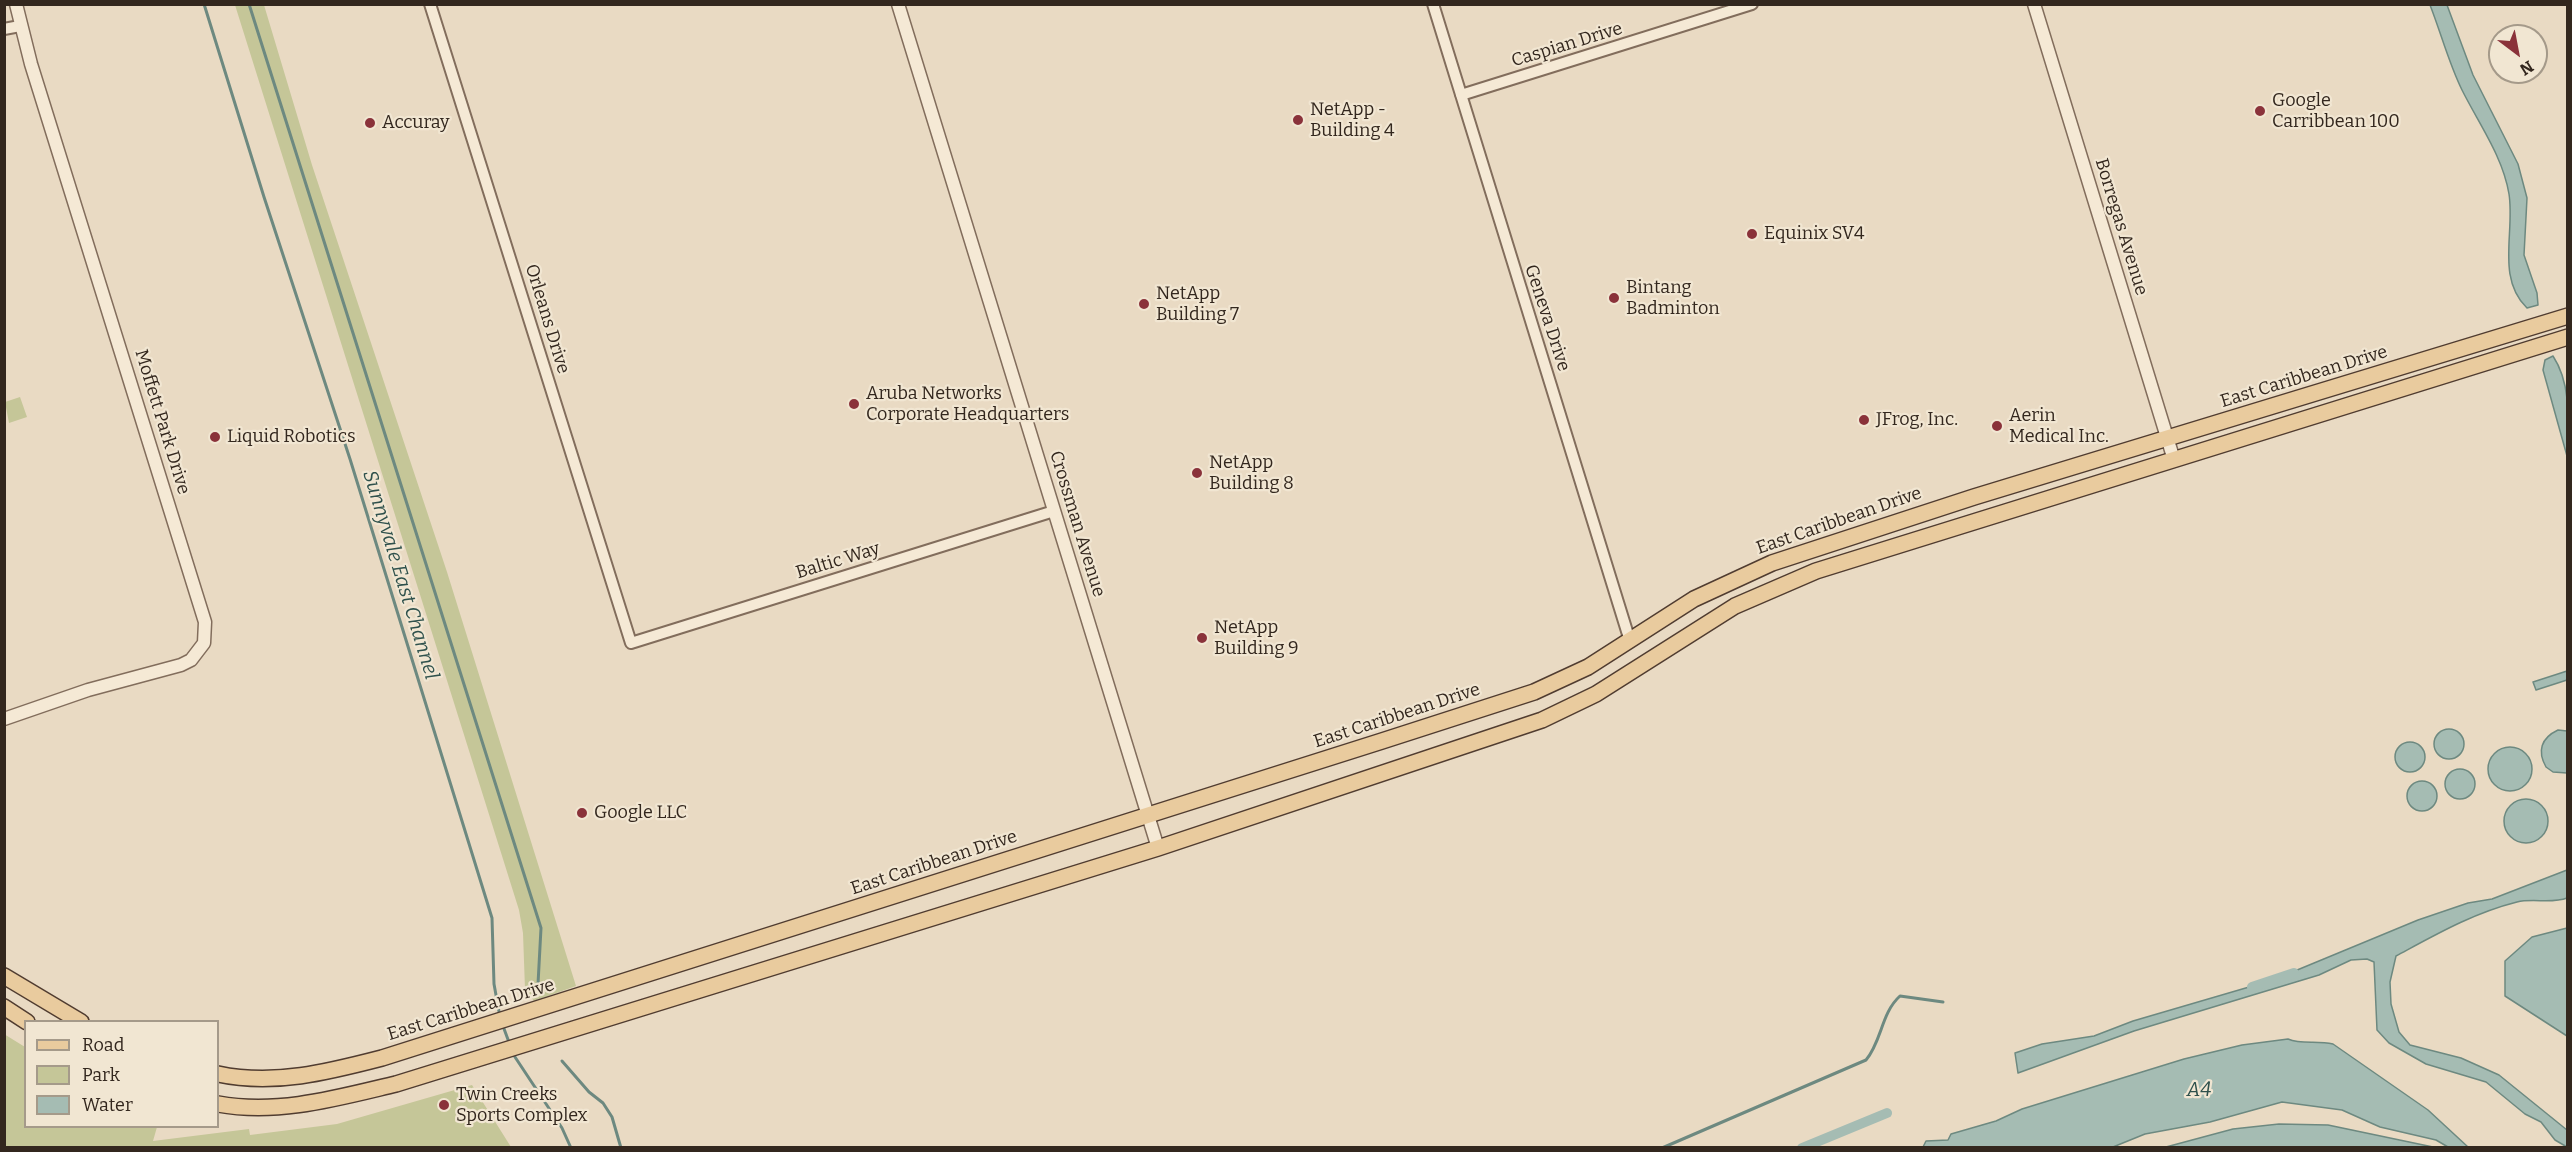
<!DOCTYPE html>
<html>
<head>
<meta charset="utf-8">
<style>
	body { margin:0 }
	#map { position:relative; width:2572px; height:1152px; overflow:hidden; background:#e9dac3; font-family:Bitter,serif }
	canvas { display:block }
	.frame { position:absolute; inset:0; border:6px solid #33271e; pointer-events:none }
	.legend { position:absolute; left:24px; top:1020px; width:195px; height:108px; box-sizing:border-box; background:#f1e6d2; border:2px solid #a59a8a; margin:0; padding:8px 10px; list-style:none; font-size:18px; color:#33271e }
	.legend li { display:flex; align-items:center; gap:12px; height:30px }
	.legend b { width:30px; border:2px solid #a59a8a }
	.north { position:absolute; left:2488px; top:24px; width:60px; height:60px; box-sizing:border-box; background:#f1e6d2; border:2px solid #a59a8a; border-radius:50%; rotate:148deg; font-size:16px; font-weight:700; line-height:24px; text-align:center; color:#33271e }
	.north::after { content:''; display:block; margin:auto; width:21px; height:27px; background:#8a323a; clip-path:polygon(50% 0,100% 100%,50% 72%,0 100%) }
</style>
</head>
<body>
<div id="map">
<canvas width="2572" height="1152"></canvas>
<div class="frame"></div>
<ul class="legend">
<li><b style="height:8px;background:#e9cb9e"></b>Road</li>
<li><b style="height:16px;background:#c5c698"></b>Park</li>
<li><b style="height:16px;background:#a5bcb3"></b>Water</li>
</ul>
<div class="north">N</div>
</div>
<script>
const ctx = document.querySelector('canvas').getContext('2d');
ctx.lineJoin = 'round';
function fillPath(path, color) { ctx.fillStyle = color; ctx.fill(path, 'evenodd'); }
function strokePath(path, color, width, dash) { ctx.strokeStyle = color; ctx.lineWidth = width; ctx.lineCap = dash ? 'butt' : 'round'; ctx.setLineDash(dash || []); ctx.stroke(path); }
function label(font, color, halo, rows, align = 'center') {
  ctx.font = font + ' Bitter,serif'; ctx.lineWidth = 4.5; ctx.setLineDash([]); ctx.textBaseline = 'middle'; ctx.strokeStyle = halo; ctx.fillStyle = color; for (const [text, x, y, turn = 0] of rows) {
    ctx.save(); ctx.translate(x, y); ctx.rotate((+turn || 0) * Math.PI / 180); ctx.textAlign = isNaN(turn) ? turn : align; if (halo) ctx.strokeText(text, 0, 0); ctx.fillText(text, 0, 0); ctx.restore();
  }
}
const green = new Path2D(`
	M235,5h29l48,160 135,407 129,414 -42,15 -9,-12 -2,-56 -4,-23z
	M20,397l7,20 -18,6 -4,-21z
	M4,1034l21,13 1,79 131,1 -4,14 96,-12 1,6 87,-11 135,-39 39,62h-506z`);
const water = new Path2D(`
	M2430,5h17l26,70 45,89 9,34 -3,57 13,38 1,12 -11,3c-31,-30 -12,-76 -18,-114 -6,-37 -30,-70 -47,-104 -13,-26 -21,-57 -32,-85z
	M2553,356c19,29 15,66 14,100l-24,-86 2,-10z
	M2567,671v9l-31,10 -3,-8z
	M2434 744a15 15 0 1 1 30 0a15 15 0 1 1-30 0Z
	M2558,730l9,1v42l-14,-1 -7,-5c-9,-16 -5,-29 12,-37z
	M2395 757a15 15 0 1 1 30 0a15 15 0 1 1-30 0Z
	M2488 769a22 22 0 1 1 44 0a22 22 0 1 1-44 0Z
	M2445 784a15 15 0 1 1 30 0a15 15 0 1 1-30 0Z
	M2407 796a15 15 0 1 1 30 0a15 15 0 1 1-30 0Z
	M2504 821a22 22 0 1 1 44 0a22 22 0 1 1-44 0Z
	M2567,870v28c-15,6 -34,0 -50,4 -44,11 -82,33 -121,54l-6,26 1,22 8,28 11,13 51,13 38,17 68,55v17l-12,-7 -14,-18 -16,-8 -39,-32 -60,-18 -37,-21 -12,-13 -3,-68 -7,-3 -16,1 -32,15 -185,56 -116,42 -3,-20 27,-9 52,-8 39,-15 140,-41 145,-60 50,-17 24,-4z
	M2567,928h1l-1,108 -62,-40v-35l27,-24z
	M2288,1039c14,6 29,1 45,5l95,66 40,37h-20l-12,-7 -56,-13 -38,-17 -60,-8 -72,20 -65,12 -32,13h-190l3,-6 22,-1 3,-6 45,-13 26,-12 162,-50 58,-14z
	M2279,1124l49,1 105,22h-267l67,-18z`);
const stream = new Path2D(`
	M204,4l60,193 86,262 142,459 2,66 6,33
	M249,4l292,924 -3,56
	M503,1026l7,19
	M513,1054l49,74 9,20
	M562,1061l27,31 14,11 9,14 9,31
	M1662,1148l204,-88c16,-19 15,-47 34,-64l43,6`);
const canal = new Path2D(`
	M2252,987l42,-14
	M1802,1148l85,-35`);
const minor = new Path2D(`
	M430,4l201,639 423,-132
	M1433,4l197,637
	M4,29l16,-3
	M1461,95l291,-91`);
const tertiary = new Path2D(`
	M898,4l260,844
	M2034,4l140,456
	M4,719l84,-29 93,-25 10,-5 13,-17 1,-21 -174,-558 -15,-60`);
const primary = new Path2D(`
	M4,976l77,46
	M4,1007l23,15
	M218,1074c56,12 110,-2 164,-16l1000,-317 152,-49 54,-25 106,-68 78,-36 202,-66 594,-181
	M218,1104c60,11 119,-6 178,-20l762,-236 384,-128 54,-26 139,-88 81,-35 752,-234`);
const markers = [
	[2260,111,6,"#8a323a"],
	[1298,120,6,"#8a323a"],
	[370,123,6,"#8a323a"],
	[1752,234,6,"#8a323a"],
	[1614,298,6,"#8a323a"],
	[1144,304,6,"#8a323a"],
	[854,404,6,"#8a323a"],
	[1864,420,6,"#8a323a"],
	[1997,426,6,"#8a323a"],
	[215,437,6,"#8a323a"],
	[1197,473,6,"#8a323a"],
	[1202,638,6,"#8a323a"],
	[582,813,6,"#8a323a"],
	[444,1105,6,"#8a323a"]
];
const streetNames = [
	["Caspian Drive",1567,45,-17],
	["Borregas Avenue",2121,227,73],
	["Geneva Drive",1547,318,72],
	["Orleans Drive",547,319,73],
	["East Caribbean Drive",2304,377,-17],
	["Moffett Park Drive",162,422,73],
	["East Caribbean Drive",1839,521,-19],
	["Crossman Avenue",1077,524,73],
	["Baltic Way",838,561,-17],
	["East Caribbean Drive",1397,716,-18],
	["East Caribbean Drive",934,863,-18],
	["East Caribbean Drive",471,1010,-17]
];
const poiNames = [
	["Google",2272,101],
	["Carribbean 100",2272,122],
	["NetApp -",1310,110],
	["Building 4",1310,131],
	["Accuray",382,123],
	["Equinix SV4",1764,234],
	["Bintang",1626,288],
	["Badminton",1626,309],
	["NetApp",1156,294],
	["Building 7",1156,315],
	["Aruba Networks",866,394],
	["Corporate Headquarters",866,415],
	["Aerin",2009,416],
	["Medical Inc.",2009,437],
	["JFrog, Inc.",1876,420],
	["Liquid Robotics",227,437],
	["NetApp",1209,463],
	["Building 8",1209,484],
	["NetApp",1214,628],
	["Building 9",1214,649],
	["Google LLC",594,813],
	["Twin Creeks",456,1095],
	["Sports Complex",456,1116]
];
const waterNames = [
	["Sunnyvale East Channel",400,575,73],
	["A4",2199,1090]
];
fillPath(green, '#c5c698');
fillPath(water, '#a5bcb3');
strokePath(water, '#6d8980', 1.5);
strokePath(stream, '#6d8980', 3);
strokePath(canal, '#a5bcb3', 10);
strokePath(minor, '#826d5c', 14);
strokePath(tertiary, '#826d5c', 15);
strokePath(primary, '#503c30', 18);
strokePath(minor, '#f5e9d5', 10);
strokePath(tertiary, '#f5e9d5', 12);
strokePath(primary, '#e9cb9e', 15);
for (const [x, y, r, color] of markers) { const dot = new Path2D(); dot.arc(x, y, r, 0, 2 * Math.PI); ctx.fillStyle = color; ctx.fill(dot); strokePath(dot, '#f1e6d2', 2); }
label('18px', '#33271e', '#f1e6d2', streetNames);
label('18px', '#33271e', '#f1e6d2', poiNames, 'left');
label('italic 20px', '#2f514c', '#f1e6d2', waterNames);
</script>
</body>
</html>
